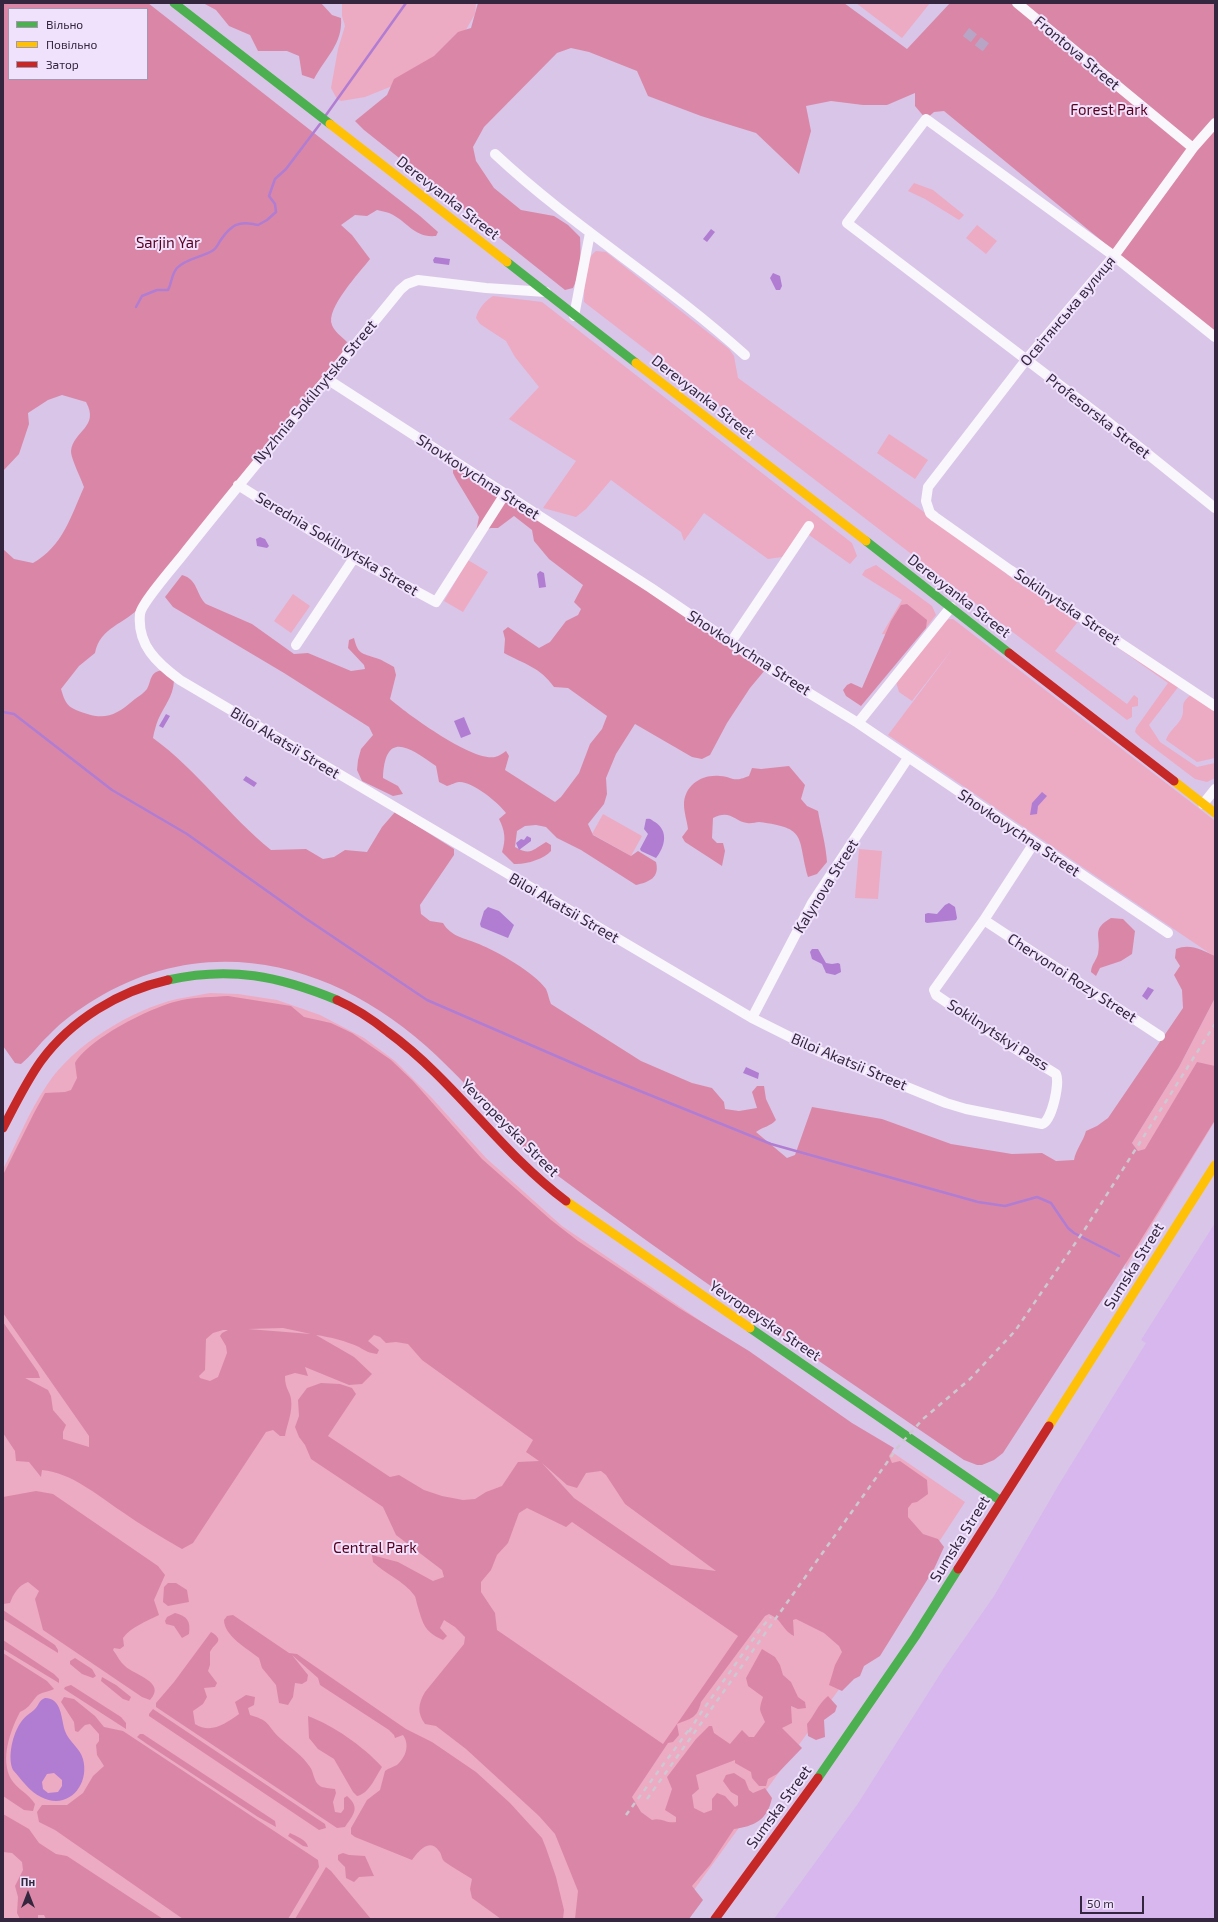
<!DOCTYPE html>
<html>
<head>
<meta charset="utf-8">
<style>
	body { margin:0 }
	#map { position:relative; width:1218px; height:1922px; overflow:hidden; background:#d9c5e8; font-family:"Exo 2",sans-serif }
	canvas { display:block }
	.frame { position:absolute; inset:0; border:4px solid #34263f; pointer-events:none }
	.legend { position:absolute; left:8px; top:8px; width:140px; height:72px; box-sizing:border-box; background:#f0e2fc; border:1px solid #a597b0; margin:0; padding:5px 7px; list-style:none; font-size:12px; color:#34263f }
	.legend li { display:flex; align-items:center; gap:8px; height:20px }
	.legend b { width:20px; border:1px solid #a597b0 }
	.north { position:absolute; left:8px; top:1874px; width:40px; height:40px; -webkit-text-stroke:3px #f0e2fc; paint-order:stroke; rotate:0deg; font-size:11px; font-weight:700; line-height:16px; text-align:center; color:#34263f }
	.north::after { content:''; display:block; margin:auto; width:14px; height:18px; background:#34263f; clip-path:polygon(50% 0,100% 100%,50% 72%,0 100%) }
	.scale { position:absolute; left:1080px; top:1896px; width:64px; height:18px; box-sizing:border-box; border:2px solid #34263f; border-top:0; padding-left:5px; font-size:12px; line-height:14px; white-space:nowrap; color:#34263f; -webkit-text-stroke:3px #f0e2fc; paint-order:stroke }
</style>
</head>
<body>
<div id="map">
<canvas width="1218" height="1922"></canvas>
<div class="frame"></div>
<ul class="legend">
<li><b style="height:5px;background:#4caf50"></b>Вільно</li>
<li><b style="height:5px;background:#ffc107"></b>Повільно</li>
<li><b style="height:5px;background:#c62828"></b>Затор</li>
</ul>
<div class="north">Пн</div>
<div class="scale">50 m</div>
</div>
<script>
const ctx = document.querySelector('canvas').getContext('2d');
ctx.lineJoin = 'round';
function fillPath(path, color) { ctx.fillStyle = color; ctx.fill(path, 'evenodd'); }
function strokePath(path, color, width, dash) { ctx.strokeStyle = color; ctx.lineWidth = width; ctx.lineCap = dash ? 'butt' : 'round'; ctx.setLineDash(dash || []); ctx.stroke(path); }
function label(font, color, halo, rows, align = 'center') {
  ctx.font = font + ' "Exo 2",sans-serif'; ctx.lineWidth = 4; ctx.setLineDash([]); ctx.textBaseline = 'middle'; ctx.strokeStyle = halo; ctx.fillStyle = color; for (const [text, x, y, turn = 0] of rows) {
    ctx.save(); ctx.translate(x, y); ctx.rotate((+turn || 0) * Math.PI / 180); ctx.textAlign = isNaN(turn) ? turn : align; if (halo) ctx.strokeText(text, 0, 0); ctx.fillText(text, 0, 0); ctx.restore();
  }
}
const built = new Path2D(`
	M1215,1223v696h-441l83,-114 87,-137 50,-72 64,-110 88,-143 -5,-3z`);
const green = new Path2D(`
	M342,3h134l-1,11 -16,28 -42,34 -52,21 -24,4 -4,-2 -6,-11 7,-39 7,-23 -3,-10z
	M856,3h74l-28,35z
	M914,183l19,7 31,25 -5,5 -34,-21 -17,-8z
	M977,225l20,16 -11,13 -20,-16z
	M596,251l10,1 123,97 5,7 4,22 197,142 89,67 59,28 -28,36 72,53 7,-9 4,3v8l-6,1v10l-5,3 -543,-418c1,-16 -2,-41 12,-51z
	M493,296l49,6 310,241 5,13 -7,8 -48,-34 -20,27 -14,2 -64,-46 -20,28 -3,-9 -70,-52 -25,29 -10,8 -33,-9 33,-47 -67,-42 30,-32 -24,-30 -9,-16 -26,-17 -4,-6c2,-9 9,-17 17,-22z
	M889,434l39,26 -13,19 -38,-26z
	M468,560l20,12 -25,40 -19,-11z
	M876,565l56,41 4,9 -10,13 -28,8 -16,-2 20,-34 -40,-25 3,-5z
	M293,594l17,12 -19,27 -17,-12z
	M949,619h4l261,201 1,137 -327,-222 66,-88 -42,54 -13,-9 -3,-10 46,-60z
	M1107,640l72,46 -30,39 11,17 37,25 18,-4v15l-8,4 -12,-3 -54,-41 -6,-6 1,-4 32,-45z
	M1192,694l23,15v49l-18,4 -31,-22c3,-9 10,-13 15,-21 6,-11 -4,-14 11,-25z
	M603,814l39,22 -11,20 -39,-22z
	M859,849l23,2 -4,48 -23,-1z
	M210,993l28,1 39,6 43,15 44,23 31,23 36,36 55,61 76,68 403,276 -86,132 -206,285h-670v-750c15,-28 26,-58 44,-84 26,-40 84,-75 130,-86 11,-2 22,-4 33,-6z
	M1215,998v123l-90,148 19,-119 -6,1 -6,-8 47,-76z`);
const forest = new Path2D(`
	M3,3h145l272,213 18,16 -2,4c-23,2 -28,-15 -47,-23 -3,-1 -8,-2 -12,-3l-10,6 -12,-1 -14,10 11,10 18,24c-10,13 -45,50 -38,66 2,6 10,12 15,17l-2,8 -205,257c-15,17 -40,20 -45,46l-16,13 -18,23c3,10 5,17 15,21 27,11 37,8 59,-11 4,-3 9,-6 12,-10 5,-9 2,-17 16,-19l11,11c-1,16 -10,25 -16,39 -2,5 -4,12 -5,18 44,32 76,78 118,112l35,-1 17,10 11,-2 11,-7 22,2 15,-25 13,-15 59,37v6l-34,50 1,9 9,7 13,2c8,14 22,15 36,21 19,8 55,28 67,45 2,4 3,11 5,15l90,57 51,22 20,5 12,14 1,7 14,2 18,-3 -5,-16 5,-6h7l2,13 10,21c-5,6 -13,7 -20,12l31,26 8,-3 17,-48 70,12 69,25 61,10 30,-1 14,8 18,-1c2,-11 9,-18 12,-29l11,-5 11,-8 75,-110 -1,-18 -8,-15 6,-9 -5,-8 1,-9c14,-6 26,1 39,7v42l-36,69 -47,76 6,8 7,-2 52,-87 18,4v54l-78,126 -134,207 -9,7 -12,5h-5l-13,-5c-142,-97 -285,-193 -422,-296 -14,-10 -25,-24 -36,-37 -26,-27 -52,-56 -80,-81 -94,-84 -219,-116 -332,-46 -16,10 -32,21 -45,35 -10,9 -17,20 -28,29l-6,-1 -12,-17v-497l11,10 19,4c30,-17 38,-47 51,-76 -3,-9 -13,-28 -13,-36 2,-20 29,-24 15,-49l-24,-7 -14,5 -20,13 1,11 -10,30 -16,17zM9,9h138v70h-138z
	M203,3h118l11,12 9,3c2,26 -16,40 -27,61l-12,-4 -3,-19 -12,-5h-29l-8,-16 -21,-9 -13,-16z
	M478,3h366l63,46 43,-46h265v331l-271,-223 -10,1 -8,7 -11,-13v-13l-28,12h-24l-32,-4 -25,5 5,25 -12,43 -43,-41 -55,-17 -53,-20 -11,-25 -48,-19 -18,-4 -14,5 -73,74 -11,20 3,14 18,27 27,22 33,6 14,9 12,12c1,18 1,35 -7,51l-8,2 -201,-160 -9,-9 32,-26 7,-16 40,-23 24,-24 13,-4z
	M453,464l114,73 198,133 -15,18 -23,35 -17,32 -8,4 -10,-2 -57,-33 -19,30 -10,24 1,16 -3,10 -16,20 5,11 38,21 7,-5 18,11c4,16 -7,20 -20,23l-55,-35 -24,-12 -11,-11 -10,-2 -11,1 -8,5 -2,16c16,9 17,3 31,-5l5,3v6c-7,8 -26,14 -37,13l-12,-12c4,-13 3,-21 -3,-33l7,-6c-7,-10 -34,-32 -47,-31 -3,0 -8,3 -12,4l-8,-4 -3,-16c-26,-18 -51,-37 -53,12l15,8 5,8 -10,2 -31,-15 -5,-11 1,-10 3,-11 12,-14 -4,-8 -85,-54 -111,-66 -8,-10 17,-22c16,4 14,20 24,29l46,20 42,30 14,-1 43,18 14,-2 -1,-4 -16,-17 1,-8 5,-2c4,17 8,15 22,20 7,2 12,6 18,9l2,8 -6,24c17,15 83,63 105,58 4,-1 8,-4 11,-6l3,5 -4,14 50,32 6,-5 18,-24 11,-29 12,-15 5,-13 -39,-28 -14,-1c-14,-20 -30,-23 -50,-34l1,-14 -2,-8 5,-4 31,21 11,-6 16,-21 12,-6 3,-6 -7,-7 9,-17 -34,-26 -15,-18 -2,-11 -18,-14 -16,12h-7l-15,4 3,-15 -23,-38 -3,-6z
	M907,604l20,16 -1,8 -65,78 -15,-10 -3,-6 4,-5 4,-2 11,5 29,-67 10,-16z
	M789,766l16,19 -4,14 6,7 11,5c3,17 8,34 9,51l-10,12 -9,3c-11,-40 0,-49 -49,-55 -3,0 -8,2 -12,1 -13,-2 -17,-14 -34,-5l-1,20 5,5h6l2,8 -3,15 -37,-24 -3,-5 6,-8c-1,-8 -4,-17 -4,-24 0,-20 18,-31 36,-29 14,1 12,7 29,0l3,-8 9,1z
	M1111,918l12,1 12,12 -3,23 -11,7 -21,7 -4,8 -5,-4c0,-7 5,-11 7,-18 4,-18 -8,-24 13,-36z
	M228,996l63,10 13,11 27,6 21,10 39,27 22,21 69,78 69,61 27,21 101,67 70,43 103,72 42,25 -5,8 3,7 8,-2 27,19 1,14 -11,8 -5,1 -4,5v9l15,17 15,5 6,8 -10,22 -54,87 -16,10 -4,10 -6,3 -12,12 -13,-6 6,-20 7,-13 -3,-6 -15,-13 -28,-14 -3,1 1,16c-13,-7 -11,-16 -25,-22l-4,2 -64,86c-4,17 -10,16 -24,22l2,11 -6,7 -5,1 -36,54 9,15 11,8c9,-3 15,4 24,2v-5l-11,-7 7,-21 -5,-12 29,-38 13,-13h3l2,7 16,11 12,-14 7,7h5l11,-15c-5,-13 -7,-10 -2,-25l-15,-11 -2,-8 16,-29 13,8 5,8 3,10 8,7 7,15 7,5 1,6 -8,1 -7,-3 1,17 -10,5 20,20 -25,26 -9,5 -2,7h-7l-7,-8 -1,-6 -16,-9v-3l-39,15 3,14 -7,6 2,13 10,5 8,-3v-11l5,-6 8,3 10,11 3,-2v-9l-7,-4 -8,-11 3,-6 8,-2 11,7 4,10 4,3 12,-5 7,10c-5,23 -18,28 -38,31l-24,36 -18,21 11,14 -14,19h-114l3,-28 -23,-57 -16,-18 -73,-67 -30,-23 -11,-2c-8,-11 -7,-20 0,-32l39,-48 1,-7 -10,-10 -11,-7 -4,8 7,8 -4,4c-20,-9 -20,-17 -26,-36 -1,-3 -1,-7 -3,-9 -10,-14 -29,-21 -41,-33l-1,-7 26,7 35,19 11,-4 -2,-7 -46,-35 -13,-28 -72,-48 -6,-14 -6,-8 -4,-10 4,-11 -1,-16 9,-12 14,-5 19,1 12,4 4,6 -28,42 62,41 9,-2 25,15 18,6 21,4 12,-1 11,-7 16,-6 16,-24 21,-1 -13,-9 7,-12 -111,-80 -14,-16 -12,-2 -10,1 -6,-6 -6,-2 -6,6 11,9 -2,4c-8,-1 -11,-3 -18,-7 -13,-6 -29,-10 -43,-12l38,22 18,17 -10,10 -13,1 -44,-18 3,9 -13,-3 -10,3c0,13 5,15 6,23 2,13 -4,25 -6,37h-5l-7,-6 -7,2 -73,111 -11,6c-21,-12 -41,-24 -61,-38 -24,-16 -49,-38 -79,-41l-1,7 -12,-15 -13,-1 -1,-10 -12,-18v-111l35,50 2,6h-15l23,12 3,6 2,14 13,15 -3,7v7l26,8v-11l-86,-123v-138l31,-62 11,-20 20,-1 6,-2 6,-12 -2,-15c16,-26 78,-57 107,-63 15,-3 31,-3 46,-4zM283,1328l28,6 -63,-5zM223,1330h5l-6,3 -2,3 6,10 1,7 -9,24 -8,4 -10,-3 -1,-2 6,-6 1,-31 7,-6zM542,1463l25,22 10,3 9,-15 15,-2 5,4 19,29 91,67 -45,-6 -97,-67zM527,1508l39,19 6,-5 166,114 -75,108 -166,-114 -2,-17 -14,-21v-10l10,-12 6,-15 11,-12 11,-30z
	M36,1491l17,3 105,72 7,9 -11,25 5,15c-12,6 -28,12 -36,23l1,8 -4,3 -6,-1 -1,2c4,5 7,12 12,16 9,9 42,16 25,34l-8,-3 -99,-67 -8,-31 4,-8 -11,-9c-9,3 -15,12 -18,21l-7,1v-107z
	M168,1583h8l11,7 2,12 -21,4 -5,-4 1,-15z
	M3,1610l52,35 3,5v3l-55,-34z
	M175,1613c12,3 16,8 14,21l-7,4 -8,-12 -8,-2 -1,-3 2,-4z
	M233,1615l56,38 8,1 109,75 26,13 44,30 34,31 32,35 4,10 10,29 8,33 -1,9h-62l-29,-21 -2,-9 2,-10c-9,-6 -19,-11 -27,-17 -4,-3 -3,-8 -6,-11 -10,-14 -21,1 -27,9l-57,-23 -4,-3v-6l16,-28 13,-10 5,-19c4,-3 8,-4 12,-6 9,-8 13,-20 6,-30l-8,3 -1,-3 -5,-5 -69,-45 -2,-7 -26,-23 16,20 -1,6 -5,3 -7,-1 -2,14 -5,8 -9,-2 -3,-18 -14,-17 -3,-10c-11,-9 -35,-22 -35,-38l3,-4z
	M211,1632c15,9 3,11 -1,20v13l-2,6 9,12 -2,4 -11,1 3,9 -4,7 -10,7 2,13c16,10 30,0 44,-10l-4,-12 11,-7 9,2 -1,8 -6,3 2,7c22,6 17,12 31,24 10,9 21,16 29,28 4,5 3,14 10,19 3,2 10,2 15,3l1,4 -3,9 2,10 6,1 3,-4v-11l3,-2c14,12 6,19 -2,31l-8,1 -181,-121v-4l18,-21z
	M3,1640l51,34 5,5v4l-56,-34z
	M3,1653l44,28 7,8c-5,3 -14,3 -18,8 -6,7 -7,11 -16,15 -10,19 -20,47 -9,67 6,10 18,15 24,25l-2,7 -9,-1 -21,-14z
	M75,1658l17,11 4,7 -3,2 -11,-4 -12,-10v-3z
	M102,1677l14,8 15,12 -2,4 -6,-2 -22,-18z
	M71,1685l50,32 5,6v6l-62,-40 1,-2z
	M828,1696l9,10 -2,6 -11,8 1,17 -9,3 -8,-4 -1,-12c8,-9 10,-19 21,-28z
	M64,1697l10,2 21,17 9,11 19,4 195,129 1,7 -31,52h-105l-128,-89 -16,-8 -2,-10 5,-7h25l16,-12 10,-17 11,-10 -7,-11 -1,-10 3,-4v-7l-9,-10 -5,1 -7,7 -3,-1 -1,-9 -13,-20z
	M153,1709l172,115 1,4 -7,2 -170,-114v-2z
	M308,1716c26,10 55,30 74,51 -6,9 -13,27 -25,29l-4,-4 -19,-33 -16,-10 -9,-11z
	M140,1734h3l132,87 1,6 -18,-10 -111,-73 -10,-7z
	M3,1814l26,15 10,14 17,11 11,2 96,63h-117l-2,-4h-6v4h-18l-3,-6 1,-16 -3,-11 8,-16 -1,-8 -10,-9 -9,-1z
	M290,1833c6,3 17,7 18,14l-5,-1 -15,-10z
	M343,1853l6,2 16,1 9,20 -15,1 -5,5 -8,-4 -1,-11 -7,-7v-5z
	M326,1867l5,4 40,48h-76z`);
const water = new Path2D(`
	M711,229l4,3 -8,10 -4,-3z
	M435,257l15,2 -1,6 -15,-2 -1,-3z
	M773,273l7,3 2,10 -2,4h-4l-6,-12z
	M260,537l5,2 4,7 -2,2 -10,-2 -1,-7z
	M540,571l4,2 2,14 -7,1 -2,-14z
	M166,714l4,2 -7,12 -4,-2z
	M464,717l7,17 -10,4 -7,-17z
	M246,776l11,7 -3,4 -11,-7z
	M1042,792l5,4 -9,10 -1,8 -7,1 2,-12z
	M646,819c5,-1 5,1 9,3 14,9 10,25 1,36l-15,-7 -1,-2 8,-15 -4,-5z
	M527,836l4,2v3l-12,9 -3,-7 5,-4 3,1z
	M949,903l6,4 2,11 -1,2 -29,3 -2,-1v-8l3,-1 9,1 8,-9z
	M488,907l11,4 15,14 -6,13 -27,-11 -1,-3 4,-13z
	M812,949h6l8,14 6,1 6,-1 2,1 1,8 -6,3 -9,-2 -4,-9 -10,-5 -2,-7z
	M1148,987l6,3 -7,10 -5,-4z
	M746,1067l13,6 -1,6 -15,-6z
	M45,1698c17,0 16,21 20,33 4,11 15,17 18,28 7,26 -15,52 -42,38 -11,-5 -20,-18 -28,-27 -6,-13 0,-37 8,-48 4,-6 10,-9 14,-13 4,-4 4,-9 10,-11zM54,1773l8,7v6l-4,6 -10,1 -5,-4 -1,-7 5,-8z`);
const stream = new Path2D(`
	M326,115l80,-112
	M136,307l6,-11 15,-6h11c4,-7 3,-15 9,-22 8,-9 25,-11 35,-17 4,-2 6,-6 8,-10 11,-16 18,-21 38,-16l9,-5 9,-8 -1,-8 -6,-8 6,-17 11,-10 34,-45
	M3,712l11,2 98,76 75,44 118,84 122,82 166,72 178,72 207,58 27,4 32,-9 14,6 17,25 6,5 45,23`);
const streetTunnel = new Path2D(`
	M966,32l22,17`);
const street = new Path2D(`
	M1017,3l176,145
	M1215,123l-22,25 -79,108 -88,104 -98,127 -2,14 4,12 5,4 75,53 205,136
	M495,154c78,73 171,129 250,201
	M546,292l-60,-4 -68,-8 -11,4 -7,6c-72,89 -147,176 -218,266 -8,10 -41,48 -42,58 -3,31 17,49 40,66l572,338 66,33 128,52 20,6 76,15c10,-3 18,-41 14,-50l-47,-29 -73,-50 -2,-5 50,-70 50,-77
	M574,316l16,-83
	M1215,337l-101,-81 -188,-137 -79,104 256,195 112,90
	M327,379l324,209 122,83 85,52 310,210
	M238,485l118,74 80,43 69,-108
	M731,642l78,-116
	M296,645l58,-87
	M858,723l93,-116
	M1203,804l12,-15
	M984,920l176,116
	M752,1018l60,-115 96,-145`);
const fast = new Path2D(`
	M174,3l156,121
	M507,262l129,101
	M866,541l143,112
	M168,980c62,-14 111,-4 169,20
	M750,1328l251,173
	M818,1778l97,-141 43,-68`);
const slow = new Path2D(`
	M330,124l177,138
	M636,363l230,178
	M1174,781l41,32
	M566,1201l184,127
	M1049,1426l166,-261`);
const jam = new Path2D(`
	M1009,653l165,128
	M337,1000c18,8 36,20 51,32 67,49 112,120 178,169
	M3,1128c12,-23 23,-46 38,-67 30,-41 78,-70 127,-81
	M958,1569l91,-143
	M715,1919l103,-141`);
const rail = new Path2D(`
	M689,1732l9,-15 63,-89 10,-11
	M647,1799l251,-352 25,-28 47,-40 45,-48 70,-102 130,-205
	M626,1815l65,-88`);
const streetNames = [
	["Frontova Street",1077,53,40],
	["Derevyanka Street",448,198,38],
	["Освітянська вулиця",1068,311,-50],
	["Nyzhnia Sokilnytska Street",315,392,-50],
	["Derevyanka Street",703,397,38],
	["Profesorska Street",1098,416,38],
	["Shovkovychna Street",478,477,33],
	["Serednia Sokilnytska Street",337,544,31],
	["Derevyanka Street",959,596,38],
	["Sokilnytska Street",1067,607,34],
	["Shovkovychna Street",749,653,33],
	["Biloi Akatsii Street",285,743,31],
	["Shovkovychna Street",1019,833,34],
	["Kalynova Street",826,886,-58],
	["Biloi Akatsii Street",564,908,30],
	["Chervonoi Rozy Street",1072,978,33],
	["Sokilnytskyi Pass",998,1035,33],
	["Biloi Akatsii Street",849,1062,23],
	["Yevropeyska Street",510,1128,45],
	["Sumska Street",1134,1266,-58],
	["Yevropeyska Street",765,1321,34],
	["Sumska Street",960,1539,-58],
	["Sumska Street",779,1807,-54]
];
const parkNames = [
	["Forest Park",1109,110],
	["Sarjin Yar",168,243],
	["Central Park",375,1548]
];
fillPath(built, '#d7b7ee');
fillPath(green, '#edaac3');
fillPath(forest, '#da87a7');
fillPath(water, '#b07dd3');
strokePath(stream, '#b07dd3', 2.5);
strokePath(streetTunnel, '#b8a5c6', 10, [10, 5]);
strokePath(street, '#f9f6fc', 10);
strokePath(fast, '#4caf50', 9);
strokePath(slow, '#ffc107', 9);
strokePath(jam, '#c62828', 9);
strokePath(rail, '#cdc8d1', 2.5, [5, 5]);
label('15px', '#34263f', '#f0e2fc', streetNames);
label('15px', '#5a001f', '#f0e2fc', parkNames);
</script>
</body>
</html>
